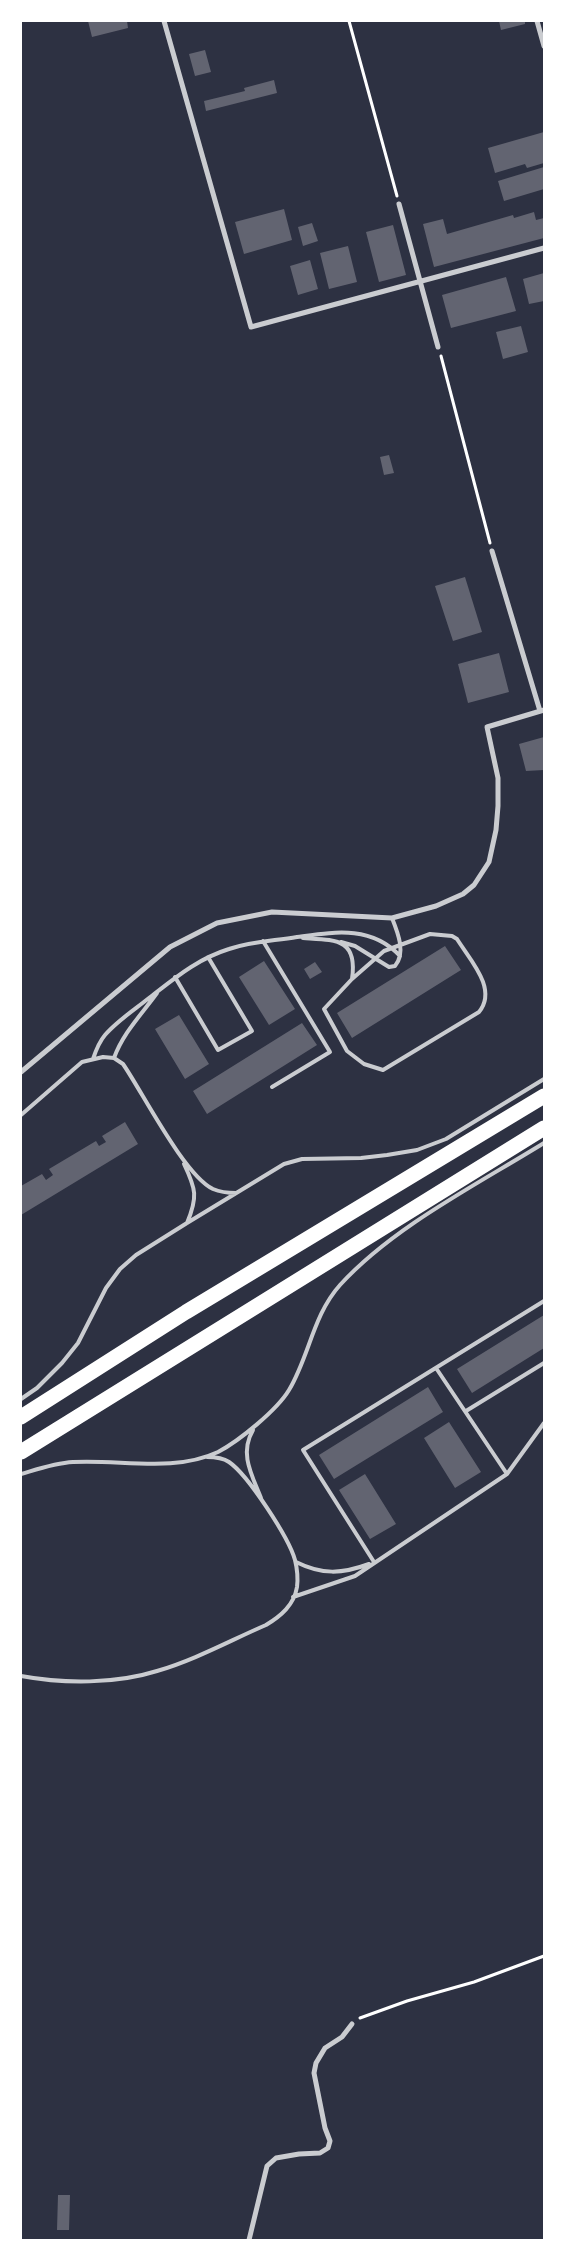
<!DOCTYPE html>
<html>
<head>
<meta charset="utf-8">
<style>
	body { margin:0 }
	#map { position:relative; width:565px; height:2261px; overflow:hidden; background:#2d3142; font-family:"PT Sans Narrow",sans-serif }
	canvas { display:block }
	.frame { position:absolute; inset:0; border:22px solid #fff; pointer-events:none }
</style>
</head>
<body>
<div id="map">
<canvas width="565" height="2261"></canvas>
<div class="frame"></div>
</div>
<script>
const ctx = document.querySelector('canvas').getContext('2d');
ctx.lineJoin = 'round';
function fillPath(path, color) { ctx.fillStyle = color; ctx.fill(path, 'evenodd'); }
function strokePath(path, color, width, dash) { ctx.strokeStyle = color; ctx.lineWidth = width; ctx.lineCap = dash ? 'butt' : 'round'; ctx.setLineDash(dash || []); ctx.stroke(path); }
const building = new Path2D(`
	M88,21h39l1,7 -36,9z
	M499,21h26v3l-24,6z
	M205,50l6,22 -16,4 -6,-22z
	M274,80l3,13 -71,18 -2,-10 41,-10 -1,-3z
	M544,132v31l-17,5 -2,-4 -30,9 -7,-25z
	M544,167v22l-40,12 -6,-20z
	M284,209l8,31 -48,14 -9,-32z
	M534,212l2,8 8,-2v20l-110,29 -11,-43 20,-5 4,15 66,-19 1,3z
	M312,223l6,18 -15,5 -5,-19z
	M393,225l13,50 -27,7 -13,-50z
	M348,246l9,36 -28,7 -9,-36z
	M310,260l8,29 -20,6 -8,-29z
	M544,273v28l-15,3 -6,-25z
	M506,277l10,34 -65,17 -9,-33z
	M521,326l7,26 -25,7 -7,-27z
	M389,455l5,18 -10,2 -4,-18z
	M465,577l17,55 -29,9 -18,-55z
	M499,653l10,39 -41,11 -10,-39z
	M544,737v33l-18,1 -7,-27z
	M445,946l16,24 -109,68 -15,-25z
	M264,961l31,48 -26,16 -30,-48z
	M315,962l7,10 -12,7 -6,-10z
	M179,1015l30,49 -24,15 -30,-50z
	M302,1023l15,22 -110,69 -14,-23z
	M125,1122l13,22 -117,71v-29l21,-12 4,6 7,-5 -4,-6 47,-28 3,5 7,-4 -4,-6z
	M544,1315v33l-72,45 -15,-24z
	M428,1387l15,25 -109,67 -15,-24z
	M449,1422l32,50 -26,16 -31,-50z
	M365,1474l31,50 -26,15 -31,-49z
	M58,2195h12l-1,35h-12z`);
const path = new Path2D(`
	M349,21l48,175
	M441,356l49,187
	M360,2018l47,-17 67,-19 70,-26`);
const service = new Path2D(`
	M430,934l22,2 5,3c13,21 41,50 22,73l-96,58 -19,-6 -17,-13 -23,-42 28,-30 32,-28z
	M303,938c32,2 55,0 49,41
	M263,941l67,111 -58,35
	M341,942l14,4 34,21 6,-1c11,-13 3,-33 -3,-48
	M175,977l43,73 34,-19 -44,-74
	M114,1058c9,-25 27,-43 43,-65
	M93,1059c3,-9 6,-17 12,-24 12,-14 29,-25 44,-37 26,-20 48,-39 80,-49 23,-8 44,-8 68,-12 37,-5 74,-12 103,19
	M21,1115l61,-53 21,-5 11,1 9,6c20,29 61,111 90,125 7,3 15,4 23,4
	M184,1164c12,25 14,33 3,59
	M436,1368l71,106
	M21,1399l16,-11 25,-25 16,-20 28,-55 14,-19 16,-14 51,-32 97,-59 18,-5 59,-1 26,-3 30,-5 29,-11 98,-60
	M466,1411l78,-48
	M253,1430c-14,24 -1,45 8,68
	M21,1474c17,-5 34,-11 52,-12 47,-3 100,11 145,-10 21,-11 59,-42 71,-62 20,-33 24,-75 51,-105 53,-58 136,-100 204,-142
	M296,1562c26,13 46,12 73,2
	M374,1562l-71,-112 241,-149
	M293,1597l62,-21 152,-102 37,-51
	M21,1676c43,8 95,8 136,-5 38,-11 74,-31 109,-46 15,-9 28,-20 31,-38 1,-8 0,-19 -2,-27 -6,-22 -47,-85 -66,-98 -6,-4 -15,-5 -22,-5`);
const minor = new Path2D(`
	M164,21l87,306 293,-79
	M537,21l7,25
	M399,204l39,143
	M492,551l48,160
	M21,1072l149,-125 47,-24 55,-11 120,6 44,-12 27,-12 11,-9 15,-23 7,-32 2,-24v-28l-11,-51 57,-17
	M249,2240l18,-74 9,-8 23,-4 21,-1 8,-5 2,-7 -5,-13 -11,-55 2,-10 9,-15 17,-11 10,-13`);
const motorway = new Path2D(`
	M21,1417l165,-105 358,-216
	M21,1452l523,-324`);
fillPath(building, '#626471');
strokePath(path, '#fff', 3);
strokePath(service, '#caccd0', 4);
strokePath(minor, '#caccd0', 5);
strokePath(motorway, '#fff', 15);
</script>
</body>
</html>
